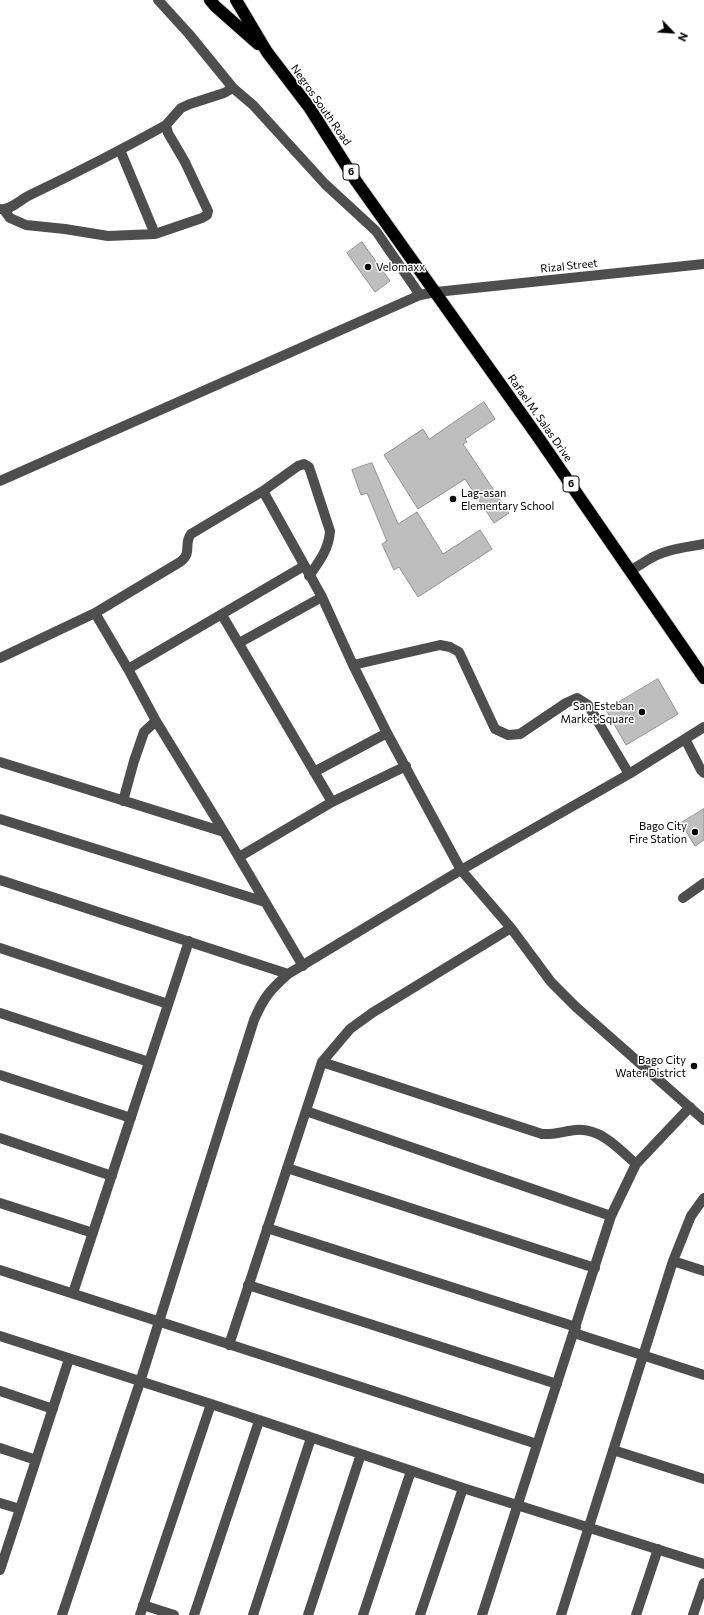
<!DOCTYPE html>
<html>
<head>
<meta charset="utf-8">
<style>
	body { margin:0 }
	#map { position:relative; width:704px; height:1615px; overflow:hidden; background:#fff; font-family:Commissioner,sans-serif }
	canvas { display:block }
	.north { position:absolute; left:652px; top:12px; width:40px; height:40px; -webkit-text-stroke:3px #fff; paint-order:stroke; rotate:115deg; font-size:11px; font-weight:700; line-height:16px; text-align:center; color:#000 }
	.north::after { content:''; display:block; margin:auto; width:14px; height:18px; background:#000; clip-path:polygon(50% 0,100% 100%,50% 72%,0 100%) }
</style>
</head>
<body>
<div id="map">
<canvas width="704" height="1615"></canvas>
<div class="north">N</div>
</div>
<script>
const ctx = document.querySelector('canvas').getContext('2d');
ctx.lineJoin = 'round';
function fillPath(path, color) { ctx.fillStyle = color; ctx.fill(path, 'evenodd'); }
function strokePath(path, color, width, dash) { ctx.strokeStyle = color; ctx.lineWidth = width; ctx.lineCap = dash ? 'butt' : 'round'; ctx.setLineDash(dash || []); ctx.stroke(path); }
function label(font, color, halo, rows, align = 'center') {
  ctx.font = font + ' Commissioner,sans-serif'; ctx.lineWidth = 3; ctx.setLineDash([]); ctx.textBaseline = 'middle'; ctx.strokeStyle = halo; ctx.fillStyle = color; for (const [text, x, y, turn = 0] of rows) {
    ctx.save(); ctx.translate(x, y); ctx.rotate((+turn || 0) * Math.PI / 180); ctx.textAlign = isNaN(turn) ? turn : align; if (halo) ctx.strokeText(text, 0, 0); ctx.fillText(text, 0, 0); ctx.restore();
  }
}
const building = new Path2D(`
	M362,242l28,39 -15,11 -28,-39z
	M484,402l11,17 -30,20 2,3 -4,2 46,69 -15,10 -29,-44 -47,30 -34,-54 39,-26 6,10z
	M372,463l26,61 19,-12 26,42 37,-24 12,19 -74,48 -19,-30 -5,3 -12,-26 5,-3 -20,-48 -6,2 -9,-25z
	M658,679l20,35 -52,31 -20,-35z
	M704,809v31l-9,6 -14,-23z`);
const minor = new Path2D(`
	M158,0l31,34 44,54 20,17 72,79 51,47 44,64
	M166,125l15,-17 9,-4 34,-11 9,-5
	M120,150l35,84
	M0,209c10,2 21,-10 30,-14 46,-22 91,-45 136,-70l2,8 17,29 23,49 -1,4 -5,3 -47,16 -47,2 -43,-7 -39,-4 -16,-7 -6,-8
	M0,481l420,-186 16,-3 268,-28
	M263,491l59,106 31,68 34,68 74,137 50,58 40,54 25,25 128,113
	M629,571c8,-4 15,-9 22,-13 17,-9 35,-11 53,-14
	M95,613l33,56 28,52 68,111 79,134
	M222,615l110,187
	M239,643l83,-46
	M0,658l95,-45 85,-51c13,-9 3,-18 11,-28l72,-43 35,-25 6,-2 5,3 21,64c-1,18 -11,31 -21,45
	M353,665l87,-20 10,2 9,5 36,77 13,6 12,-1 46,-31 11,-5 11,7 41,69
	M128,669l176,-103
	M685,739l16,31 3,3
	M0,762l224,70
	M314,772l73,-39
	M123,801l11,-40 10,-29 12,-11
	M0,819l265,83
	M239,857l93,-55 74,-36
	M0,880l288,94
	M683,898l21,-15
	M0,948l168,56
	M0,1013l149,49
	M322,1062l220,72c12,1 22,-3 34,-4 25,-2 43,19 60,34
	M0,1075l131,43
	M306,1111l305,105
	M0,1138l112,38
	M287,1168l308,100
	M0,1203l93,30
	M267,1228l309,99
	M673,1261l31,10
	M0,1270l537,174
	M248,1285l309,99
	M73,1293l116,-352
	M574,1333l130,42
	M0,1336l211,68 252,84 241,76
	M229,1345l93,-283 28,-33 22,-16 139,-85
	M0,1391l53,18
	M0,1448l36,12
	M613,1450l91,29
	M0,1503l20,6
	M0,1570l69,-211
	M143,1605l31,10
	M62,1615l78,-233 114,-362c10,-23 16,-30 34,-46l173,-104 168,-96 75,-47
	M140,1615l71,-211
	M194,1615l65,-194
	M253,1615l58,-177
	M308,1615l53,-161
	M363,1615l48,-144
	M420,1615l43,-127
	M482,1615l129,-399 25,-52 54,-57
	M561,1615l112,-354 18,-45 13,-18
	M636,1615l22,-66
	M693,1615l11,-32`);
const highway = new Path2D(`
	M210,0l5,6 43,38
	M236,0l31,52 42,55 47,74 182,256 166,241`);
const markers = [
	[368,267,4,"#000"],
	[453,499,4,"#000"],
	[642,712,4,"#000"],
	[695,832,4,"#000"],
	[694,1066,4,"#000"]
];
const shields = [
	[351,172,16],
	[571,484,16]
];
const shieldNames = [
	["6",351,172],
	["6",571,484]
];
const streetNames = [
	["Negros South Road",321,105,55],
	["Rizal Street",569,266,-6],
	["Rafael M. Salas Drive",540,418,55]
];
const poiNames = [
	["Velomaxx",376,267,"left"],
	["Lag-asan",461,493,"left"],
	["Elementary School",461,506,"left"],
	["San Esteban",634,706],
	["Market Square",634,719],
	["Bago City",687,826],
	["Fire Station",687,839],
	["Bago City",686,1060],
	["Water District",686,1073]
];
fillPath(building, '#bebebe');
strokePath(building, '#929292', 1);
strokePath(highway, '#dbdbdb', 14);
strokePath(minor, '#4e4e4e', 10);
strokePath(highway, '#000', 12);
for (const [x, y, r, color] of markers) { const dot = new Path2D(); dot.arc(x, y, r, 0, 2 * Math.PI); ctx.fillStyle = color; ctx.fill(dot); strokePath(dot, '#fff', 1.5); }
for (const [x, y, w] of shields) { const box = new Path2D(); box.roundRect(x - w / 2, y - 8, w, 16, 3); ctx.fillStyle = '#fff'; ctx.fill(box); strokePath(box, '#000', 1); }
label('bold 10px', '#000', null, shieldNames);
label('11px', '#000', '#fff', streetNames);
label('11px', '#000', '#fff', poiNames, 'right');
</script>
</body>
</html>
